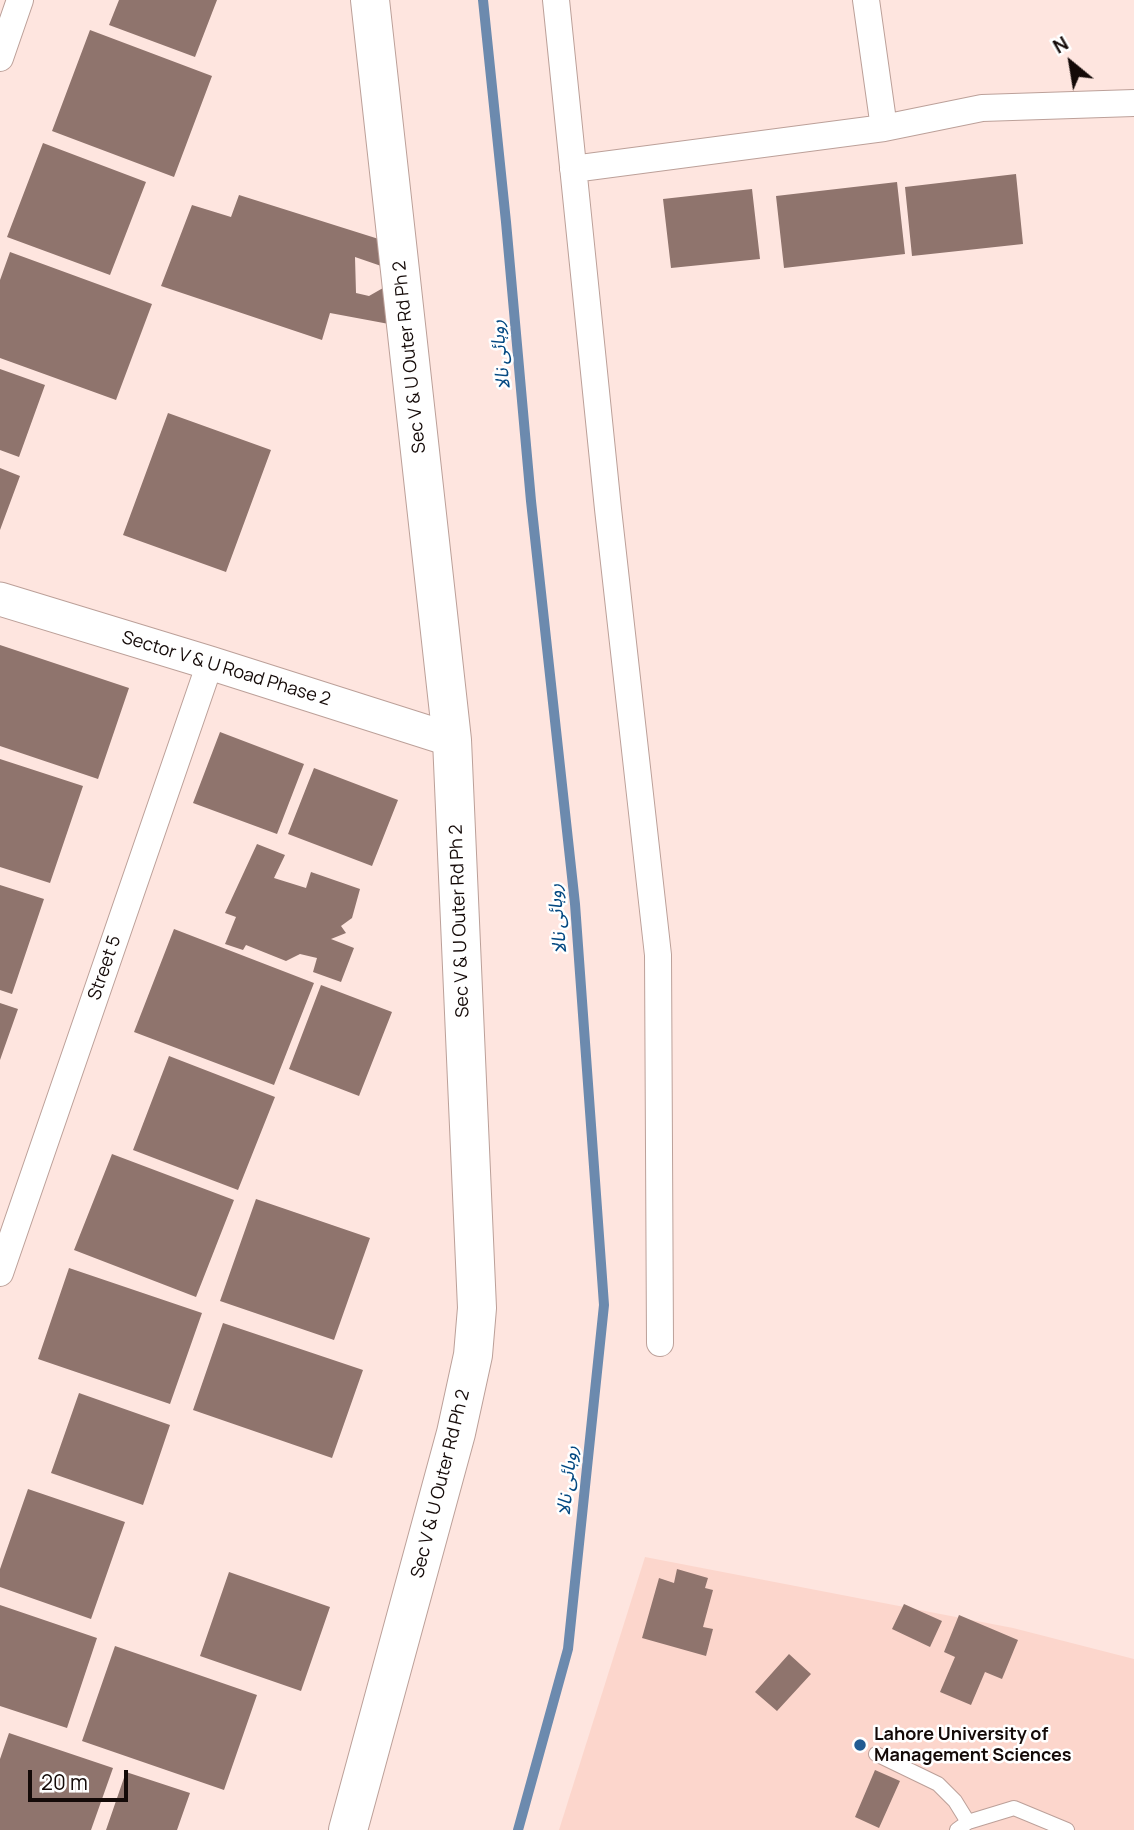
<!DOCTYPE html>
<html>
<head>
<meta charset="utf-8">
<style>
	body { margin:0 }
	#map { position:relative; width:1134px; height:1830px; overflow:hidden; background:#fee5df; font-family:Manrope,sans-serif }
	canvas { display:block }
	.north { position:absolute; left:1036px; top:28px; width:70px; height:70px; -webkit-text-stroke:5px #fff; paint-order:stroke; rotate:330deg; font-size:19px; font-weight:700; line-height:28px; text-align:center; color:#140a08 }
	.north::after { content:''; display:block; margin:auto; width:24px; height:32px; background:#140a08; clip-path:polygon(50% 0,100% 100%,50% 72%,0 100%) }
	.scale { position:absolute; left:28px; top:1770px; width:100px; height:32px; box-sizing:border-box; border:4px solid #140a08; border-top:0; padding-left:9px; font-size:21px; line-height:24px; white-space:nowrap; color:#140a08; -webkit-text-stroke:5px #fff; paint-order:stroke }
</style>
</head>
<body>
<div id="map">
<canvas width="1134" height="1830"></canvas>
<div class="north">N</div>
<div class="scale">20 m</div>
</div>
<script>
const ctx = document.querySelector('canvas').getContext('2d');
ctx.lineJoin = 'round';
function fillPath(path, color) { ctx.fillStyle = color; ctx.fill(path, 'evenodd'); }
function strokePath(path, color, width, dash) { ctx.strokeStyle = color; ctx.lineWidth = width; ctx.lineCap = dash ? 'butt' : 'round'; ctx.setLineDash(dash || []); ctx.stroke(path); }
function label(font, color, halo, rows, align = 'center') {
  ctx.font = font + ' Manrope,"Noto Sans Arabic",sans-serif'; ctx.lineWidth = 5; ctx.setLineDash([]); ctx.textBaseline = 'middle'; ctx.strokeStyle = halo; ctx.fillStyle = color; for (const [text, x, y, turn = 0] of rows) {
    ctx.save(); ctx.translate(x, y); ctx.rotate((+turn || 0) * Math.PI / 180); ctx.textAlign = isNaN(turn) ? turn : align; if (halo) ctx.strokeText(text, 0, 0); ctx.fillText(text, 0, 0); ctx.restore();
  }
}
const built = new Path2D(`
	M645,1557l368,71 121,31v171h-575z`);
const stream = new Path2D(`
	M483,0l23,222 25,279 44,403 29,401 -36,344 -50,181`);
const building = new Path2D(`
	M119,0h98l-22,57 -86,-32z
	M90,30l122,46 -38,101 -122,-46z
	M43,143l103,39 -36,93 -103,-38z
	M1016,174l7,70 -111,12 -7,-69z
	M897,182l8,72 -121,14 -8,-72z
	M752,189l8,70 -89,9 -8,-69z
	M239,195l146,46 2,27 -32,-11 1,36 13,3 14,-8 6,36 -59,-11 -8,27 -161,-54 31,-81 39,12z
	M10,252l142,52 -36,96 -116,-42v-78z
	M0,369l45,16 -26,72 -19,-7z
	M168,413l103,37 -45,122 -103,-37z
	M0,468l20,8 -20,54z
	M0,645l129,43 -31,91 -98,-33z
	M220,732l84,32 -27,70 -84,-31z
	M0,759l83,27 -33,97 -50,-16z
	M314,768l84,32 -26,66 -84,-32z
	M257,844l28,11 -11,23 32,10 5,-16 49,17 -8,29 -11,8 5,7 -15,6 23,9 -13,34 -28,-10 4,-14 -17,-4 -14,7 -40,-16 -3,5 -18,-6 11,-27 -11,-4z
	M0,885l44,14 -32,95 -12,-4z
	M174,929l140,54 -40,102 -140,-53z
	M321,985l71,27 -33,84 -70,-27z
	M0,1003l18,6 -18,51z
	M169,1056l106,41 -37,93 -105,-40z
	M112,1154l122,46 -38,97 -122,-47z
	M256,1199l114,39 -36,102 -114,-39z
	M69,1268l133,45 -32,91 -132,-45z
	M223,1323l140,47 -31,88 -139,-48z
	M79,1393l91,32 -27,80 -92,-32z
	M28,1489l97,33 -34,97 -91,-32v-18z
	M677,1569l31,9 -3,10 8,2 -10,37 10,2 -7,27 -64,-18 17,-60 15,5z
	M229,1572l101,35 -29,84 -101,-35z
	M904,1604l38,17 -12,26 -38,-18z
	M0,1605l97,33 -30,90 -67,-22z
	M959,1615l59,25 -16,39 -17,-7 -14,33 -31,-13 15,-35 -11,-5z
	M115,1646l142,49 -33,95 -142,-49z
	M789,1654l22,20 -34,37 -22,-19z
	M9,1733l104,35 -22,62h-91v-71z
	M875,1770l25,11 -21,47 -24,-11z
	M126,1772l64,21 -13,37h-71z`);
const service = new Path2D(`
	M876,1754l62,30 17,17 13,21
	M957,1830l11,-8 46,-14 53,22`);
const minor = new Path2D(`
	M556,0l52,509 50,446 2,388
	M866,0l18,128
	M0,58l20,-58
	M573,169l311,-41 98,-20 152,-5
	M0,1273l210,-610`);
const tertiary = new Path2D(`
	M0,599l210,64 242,77`);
const secondary = new Path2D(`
	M348,1830l108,-397 17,-78 4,-47 -25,-568 -82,-740`);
const markers = [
	[860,1745,7,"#225b92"]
];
const streetNames = [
	["Sec V & U Outer Rd Ph 2",410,357,-96],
	["Sector V & U Road Phase 2",226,669,17],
	["Sec V & U Outer Rd Ph 2",460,921,-92],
	["Street 5",105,968,-71],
	["Sec V & U Outer Rd Ph 2",441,1484,-76]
];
const poiNames = [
	["Lahore University of",874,1735],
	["Management Sciences",874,1756]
];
const waterNames = [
	["روہائی نالا",501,355,-96],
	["روہائی نالا",558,919,-95],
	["روہائی نالا",568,1481,-84]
];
fillPath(built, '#fcd6cc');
strokePath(stream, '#6c8aae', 10);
fillPath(building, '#8f746d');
strokePath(service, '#bca099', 16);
strokePath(minor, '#bca099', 28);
strokePath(tertiary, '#bca099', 35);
strokePath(secondary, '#bca099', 40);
strokePath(service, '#fff', 14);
strokePath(minor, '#fff', 26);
strokePath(tertiary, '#fff', 33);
strokePath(secondary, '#fff', 38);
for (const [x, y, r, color] of markers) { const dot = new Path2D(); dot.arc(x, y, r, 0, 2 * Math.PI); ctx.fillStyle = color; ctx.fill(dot); strokePath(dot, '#fff', 2.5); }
label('18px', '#140a08', '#fff', streetNames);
label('bold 18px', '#140a08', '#fff', poiNames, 'left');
label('italic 19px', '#044982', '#fff', waterNames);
</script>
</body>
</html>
